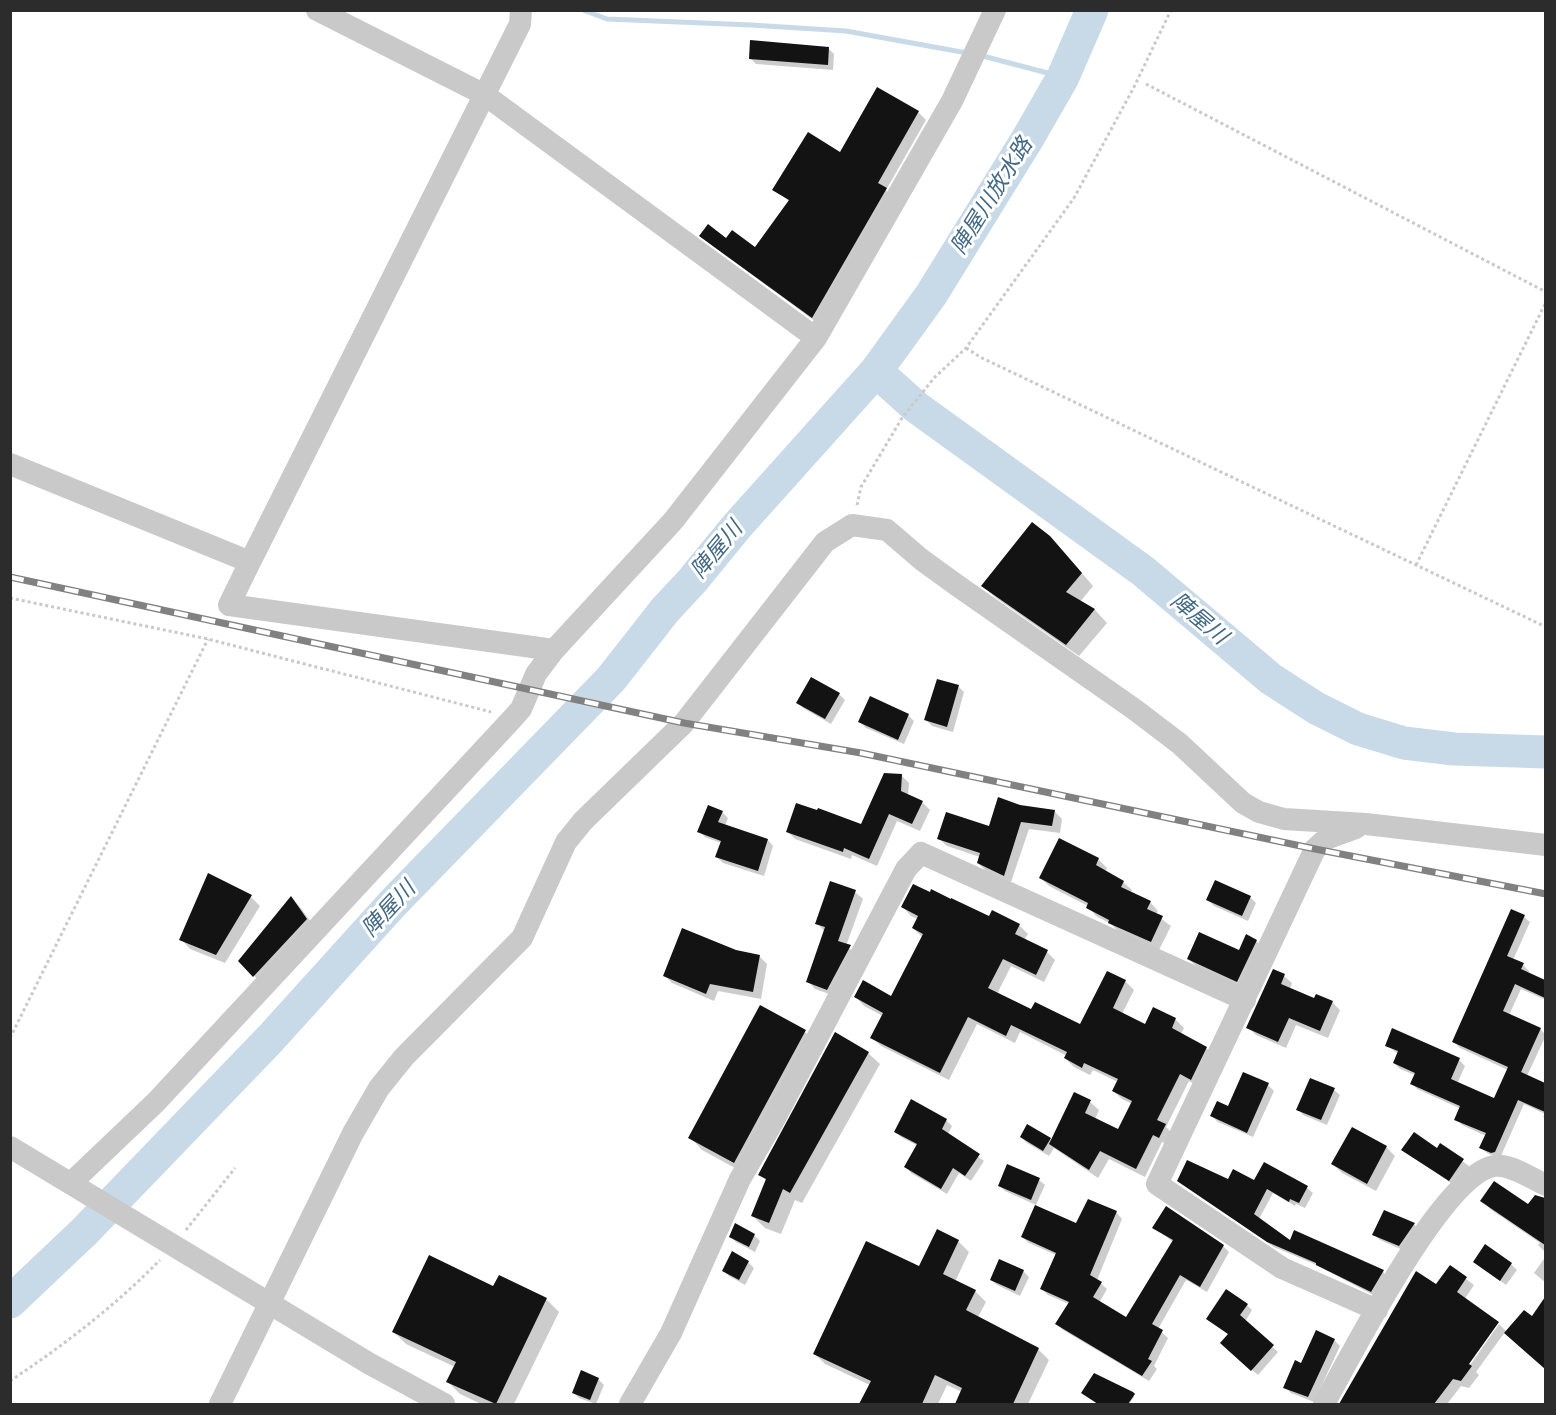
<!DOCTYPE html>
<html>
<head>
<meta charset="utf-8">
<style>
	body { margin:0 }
	#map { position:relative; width:1556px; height:1415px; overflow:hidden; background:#fff; font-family:"Alegreya Sans",sans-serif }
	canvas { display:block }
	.frame { position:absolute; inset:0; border:12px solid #2c2c2c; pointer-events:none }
</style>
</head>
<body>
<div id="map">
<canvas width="1556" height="1415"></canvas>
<div class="frame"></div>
</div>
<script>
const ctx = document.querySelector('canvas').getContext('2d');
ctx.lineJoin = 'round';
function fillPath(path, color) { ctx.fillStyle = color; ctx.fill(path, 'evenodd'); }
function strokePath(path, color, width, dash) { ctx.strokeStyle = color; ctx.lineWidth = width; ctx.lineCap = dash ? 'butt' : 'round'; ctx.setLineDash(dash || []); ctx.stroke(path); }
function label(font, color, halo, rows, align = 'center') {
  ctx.font = font + ' "Alegreya Sans","Noto Sans JP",sans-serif'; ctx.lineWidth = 6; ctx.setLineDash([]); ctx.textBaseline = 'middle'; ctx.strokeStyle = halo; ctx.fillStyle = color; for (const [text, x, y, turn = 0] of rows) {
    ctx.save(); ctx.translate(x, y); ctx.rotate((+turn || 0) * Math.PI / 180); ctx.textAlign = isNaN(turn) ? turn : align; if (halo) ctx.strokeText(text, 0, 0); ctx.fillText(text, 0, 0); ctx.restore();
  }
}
const shadow = new Path2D(`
	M828,48l6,6 -1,16 -77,-6 -6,-6z
	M918,112l8,8 -40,70 7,7 -73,128 -111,-82 18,-3 28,9 35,-47 -16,-13z
	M1062,550l31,36 -13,16 15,8 12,13 -28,33 -83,-58 -13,-12z
	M959,687l5,5 -11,40 -21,-6 -6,-6z
	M839,694l6,6 -14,24 -28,-16 -5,-5z
	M908,715l6,6 -10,23 -38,-16 -6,-6z
	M901,775l8,8 -1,13 14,6 8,8 -10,21 -23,-10 -20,45 -25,-11 -1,4 -56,-20 -8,-8 75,-5z
	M1020,806l34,5 8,8 -2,14 -31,-4 -18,53 -25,-11 -8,-8 2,-6 -33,-11 -8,-7 51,-11z
	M722,812l6,6 -3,8 43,14 5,6 -9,30 -41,-13 -6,-6 4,-14 -16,-6 -6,-6z
	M1098,859l9,9 -2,4 18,10 9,8 -2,3 20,9 8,9 -2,4 15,11 -12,24 -41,-19 -7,-7 -15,-8 -8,-10 -39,-20 -8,-8z
	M855,892l8,7 -17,47 11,8 -22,42 -20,-7 -7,-8 17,-49 -8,-9z
	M251,897l9,9 -35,57 -35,-14 -9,-10z
	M1250,897l6,6 -8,18 -34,-15 -6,-6z
	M292,898l8,9 16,22 -53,56 -23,-24z
	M903,907l87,11 29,7 9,9 -4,6 23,12 8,8 -11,22 -33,-16 -14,28 35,18 48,14 28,-53 18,9 8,8 -12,24 24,12 8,-17 22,11 8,8 -3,6 25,14 9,8 -15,31 -11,-6 -23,46 7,7 -5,11 -6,-3 -17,35 -36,-18 -11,19 -44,-30 -5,8 -22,-13 -6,-6 29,2 2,2 23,-47 15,8 9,8 -4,9 24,12 13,-27 -10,-5 -9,-8 5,-9 -25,-12 -3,5 -16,-8 -9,-9 2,-2 -47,-24 -5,11 -38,-19 -28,56 -68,-34 -9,-8 11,-22 -19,-10 -8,-9 36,1 30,-61 -9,-9 5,-9 -7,-3z
	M1524,917l6,5 -17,38 10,5 6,6 -1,3 18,8v18l-25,-11 -12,26 31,14 6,6 -19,41 19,8v35l-3,-2 2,-3 -21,-10 -24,54h-2l-11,-5 -6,-6 5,-11 -24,-11 -6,-6 5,-10 -44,-20 -5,-6 3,-8 -15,-6 -6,-6 4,-9 -11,-9 72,15 6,6 -8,18 38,16 13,-30 -48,-22 -6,-6z
	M1256,941l10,9 -19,40 -49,-22 -9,-9 50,-7z
	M759,956l8,8 -6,35 -43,-8 -4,10 -42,-18 -8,-8z
	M1284,976l8,7 -2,6 25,11 17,2 8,8 -12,28 -32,-13 -10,23 -30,-13 -8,-8z
	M805,1032l12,12 -71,130 -44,-24 -12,-13z
	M868,1053l12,11 -78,139 -7,-3 -14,34 -16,-6 -12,-12 14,-35 -7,-6z
	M1244,1074l24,11 6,6 -21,46 -35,-15 -6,-6 17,-8z
	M1334,1090l6,5 -13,30 -24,-10 -5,-6z
	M946,1120l6,6 -4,8 36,27 -13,20 -12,-8 -12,21 -36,-21 -5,-6 12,-21 -17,-9 -6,-5z
	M1440,1145l29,21 -14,20 -52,-37 34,1z
	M1386,1147l9,9 -19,35 -34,-18 -9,-9z
	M1265,1164l42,24 6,5 -8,15 -9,-4 -1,2 -22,-13 -14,26 32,23 92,30 5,5 -11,20 -65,-34 -38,-16 -95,-66 76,1z
	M1039,1180l6,5 -10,22 1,-2 -31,-14 -6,-6z
	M1535,1196l11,3v54l-8,-8 2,-2 -50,-34 -8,-9 47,6z
	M1116,1212l6,7 -25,61 10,9 -8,14 28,16 46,-77 -19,-15 69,19 6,6 -22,40 -21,-12 -28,49 10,9 -14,28 3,3 -8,12 -86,-51 -6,-6 12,-20 -21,-9 -6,-6 14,-34 -27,-12 -7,-6 55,-12z
	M1414,1224l5,6 -14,21 -25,-11 -6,-6z
	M736,1226l18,9 6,6 -5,11 -19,-10 -5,-5z
	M958,1241l11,11 -14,30 20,9 11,11 -8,15 60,32 11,11 -21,44h-72l6,-12 -15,-7 -9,19h-77l9,-19 -45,-21 -11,-11 106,-85z
	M1546,1256v27l-12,-10z
	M748,1262l6,6 -9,17 -16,-9 -5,-5z
	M1475,1262l36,2 6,6 -11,15z
	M1450,1267l24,18 -10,15 -1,69 3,2 33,-47 8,8 25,-14 14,-19v69l-41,-36 -29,40 3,3 -10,13 -8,-2 -14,18h-106l75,-131 21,14z
	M1023,1271l6,6 -9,19 -23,-11 -6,-5z
	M499,1277l47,22 13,13 -45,92h-33l-21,-10 -12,-12 7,-15 -49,-23 -12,-12 100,-44z
	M1247,1305l5,5 -7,12 33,30 -20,23 -30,-26 1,-14 -21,-16z
	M1334,1340l6,6 -26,56 -23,-9 -6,-6 17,-22z
	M598,1379l6,6 -8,19 -17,-6 -6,-6z
	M1129,1391l5,6 -5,7h-32l-14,-11z`);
const stream = new Path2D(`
	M583,10l24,9 144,6 95,6 121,22
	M979,55l84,22`);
const river = new Path2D(`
	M876,371l40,36 227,164 128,108 45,29 42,21 46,14 50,6 92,3
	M10,1302l74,-70 186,-193 124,-137 217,-223 54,-69 27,-29 45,-55 139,-155 55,-76 97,-157 35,-61 29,-67`);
const building = new Path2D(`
	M750,40l79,7 -1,18 -79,-6z
	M877,87l42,24 -41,72 9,5 -75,130 -113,-82 9,-12 18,14 6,-8 23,17 34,-47 -17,-10 36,-58 32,20z
	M1032,522l18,14 32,37 -16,19 29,17 -29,36 -85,-59z
	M811,677l29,16 -15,26 -29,-16z
	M937,679l22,6 -12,42 -23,-7z
	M870,696l39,18 -11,26 -40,-18z
	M884,773l18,1 -1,17 22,10 -11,23 -23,-10 -20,45 -25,-11 -1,4 -57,-20 10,-29 21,7 1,-2 43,16z
	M998,797l22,8 35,5 -3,16 -31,-4 -17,54 -27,-13 3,-10 -43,-14 9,-27 43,14z
	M708,805l15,6 -5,11 50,17 -10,32 -43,-14 6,-16 -24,-9z
	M1059,838l40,20 -3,7 28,16 -3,6 30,14 -4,8 16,7 -12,26 -43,-19 1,-3 -23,-12 2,-5 -49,-25z
	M208,873l44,22 -36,60 -37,-15z
	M1215,880l36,16 -9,20 -36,-16z
	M830,881l26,9 -18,51 13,4 -24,45 -21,-8 19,-55 -10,-3z
	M913,884l17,8 1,-3 20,10v-1l38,18 3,-6 28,14 -5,10 33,16 -12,25 -33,-16 -15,29 43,21 4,-7 45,22 27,-53 19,9 -13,28 32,16 8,-17 23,11 -4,10 35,19 -16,33 -11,-6 -23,46 9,4 -7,14 -6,-3 -17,34 -36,-18 -11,19 -40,-26 25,-52 17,8 -6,13 33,16 14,-28 -20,-10 6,-12 -34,-16 -2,5 -18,-10 3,-6 -56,-27 -5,11 -38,-19 -28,56 -70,-35 13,-25 -29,-16 9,-17 28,16 32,-62 -11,-6 6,-12 -17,-9z
	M291,896l16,23 -54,58 -15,-16z
	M1511,909l14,6 -18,41 17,7 -3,6 24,11v18l-30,-14 -12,27 38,17 -20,44 24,11v29l-27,-12 -23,52 -4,1 -12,-5 7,-15 -32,-13 6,-14 -50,-22 5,-11 -22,-10 5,-12 -13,-5 7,-18 68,30 -9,21 43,19 14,-31 -56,-25z
	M682,928l54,22 24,5 -7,37 -43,-8 -4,10 -43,-18z
	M1199,932l40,18 7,-16 11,6 -20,42 -50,-23z
	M1273,969l12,5 -4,10 33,14 2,-4 17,7 -13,30 -31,-13 -11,24 -32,-14z
	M760,1005l46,25 -72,133 -46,-25z
	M835,1032l34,20 -79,141 -7,-4 -14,34 -18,-7 15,-37 -8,-4z
	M1243,1072l26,11 -22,50 -37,-17 7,-15 11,5z
	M1310,1078l25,10 -14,32 -25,-10z
	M911,1099l36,20 -5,10 38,25 -15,22 -12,-8 -12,21 -37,-22 13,-23 -23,-12z
	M1027,1124l24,14 -8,13 -23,-14z
	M1352,1127l35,19 -20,38 -36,-20z
	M1414,1132l23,16 3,-5 24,16 -15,22 -48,-31z
	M1187,1160l41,19 5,-10 21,11 10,-18 44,24 -9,17 -9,-4 -1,3 -22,-13 -13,25 36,26 4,-10 90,40 -13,22 -55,-27v-2l-49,-21 -90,-61z
	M1007,1164l33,14 -9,22 -33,-14z
	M1494,1181l34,23 7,-9 10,3v47l-65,-44z
	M1088,1199l29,12 -27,64 12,7 -9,15 33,20 47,-77 -21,-12 14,-22 58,39 -24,42 -20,-12 -28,49 11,6 -15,29 4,2 -10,15 -87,-52 14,-22 -29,-13 16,-36 -35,-16 14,-32 41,18z
	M1384,1210l31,13 -16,23 -27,-11z
	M735,1223l20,11 -6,13 -20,-10z
	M937,1229l22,11 -16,34 33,16 -10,20 73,38 -26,56h-58l7,-16 -27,-13 -13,29h-63l12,-23 -58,-27 53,-113 53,25z
	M1485,1244l27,19 -12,18 -27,-19z
	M732,1251l17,10 -10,19 -17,-9z
	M429,1255l64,31 6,-11 48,23 -51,106 -50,-22 10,-20 -64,-30z
	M999,1259l25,11 -9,21 -25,-11z
	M1450,1265l17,12 -10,15 42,30 -30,42 3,2 -11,15 -8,-2 -19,25h-95l77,-133 20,13z
	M1226,1289l22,15 -8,11 34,30 -23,26 -31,-28 8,-9 -22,-15z
	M1545,1297v72l-41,-36 20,-23 8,6z
	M1316,1330l19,9 -27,58 -25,-9 12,-28 6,3z
	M581,1370l18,8 -9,22 -18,-7z
	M1094,1373l39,19 2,2 -7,10h-30l-17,-11z`);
const path = new Path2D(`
	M1146,84l400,208
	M966,348l14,9 566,270
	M857,505l4,-18 41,-69 32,-40 32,-30 108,-150 60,-111 37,-77
	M1416,565l130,-263
	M10,598l198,41 283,73
	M10,1038l198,-399
	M186,1230l49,-62
	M10,1381c54,-36 105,-75 150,-121`);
const minor = new Path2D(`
	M317,10l168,85 331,243
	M10,464l240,98 270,-538 1,-14
	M250,562l-21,43 325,45 119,-129 143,-183 136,-237 43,-91
	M1356,828l-30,11 -11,10 -158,335 125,84 95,42
	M10,1147l360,217 74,40
	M71,1183l85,-81 357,-384 8,-9 15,-35 18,-24
	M220,1404l133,-271 26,-45 25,-31 118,-119 44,-96 17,-21 101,-98 141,-181 27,-17 35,5 35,30 36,26 176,123 46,35 63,59 16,9 25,7 82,5 180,21
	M630,1404l41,-71 69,-154 34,-59 132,-251 15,-16 324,147
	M1324,1404c27,-48 118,-229 170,-238 16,-3 38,13 52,19`);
const rail = new Path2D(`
	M10,577l674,146 177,30 454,96 231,45`);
const waterNames = [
	["陣屋川放水路",992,196,-58],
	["陣屋川",717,550,-50],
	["陣屋川",1199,619,40],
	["陣屋川",389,909,-47]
];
fillPath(shadow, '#0003');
strokePath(stream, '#c8dae7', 5);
strokePath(river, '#c8dae7', 33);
fillPath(building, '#131313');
strokePath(path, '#c9c9c9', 3, [3, 3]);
strokePath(minor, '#c9c9c9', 22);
strokePath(rail, '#818181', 7);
strokePath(rail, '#fff', 4.5, [14]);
label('italic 22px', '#436985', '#fff', waterNames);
</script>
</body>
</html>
